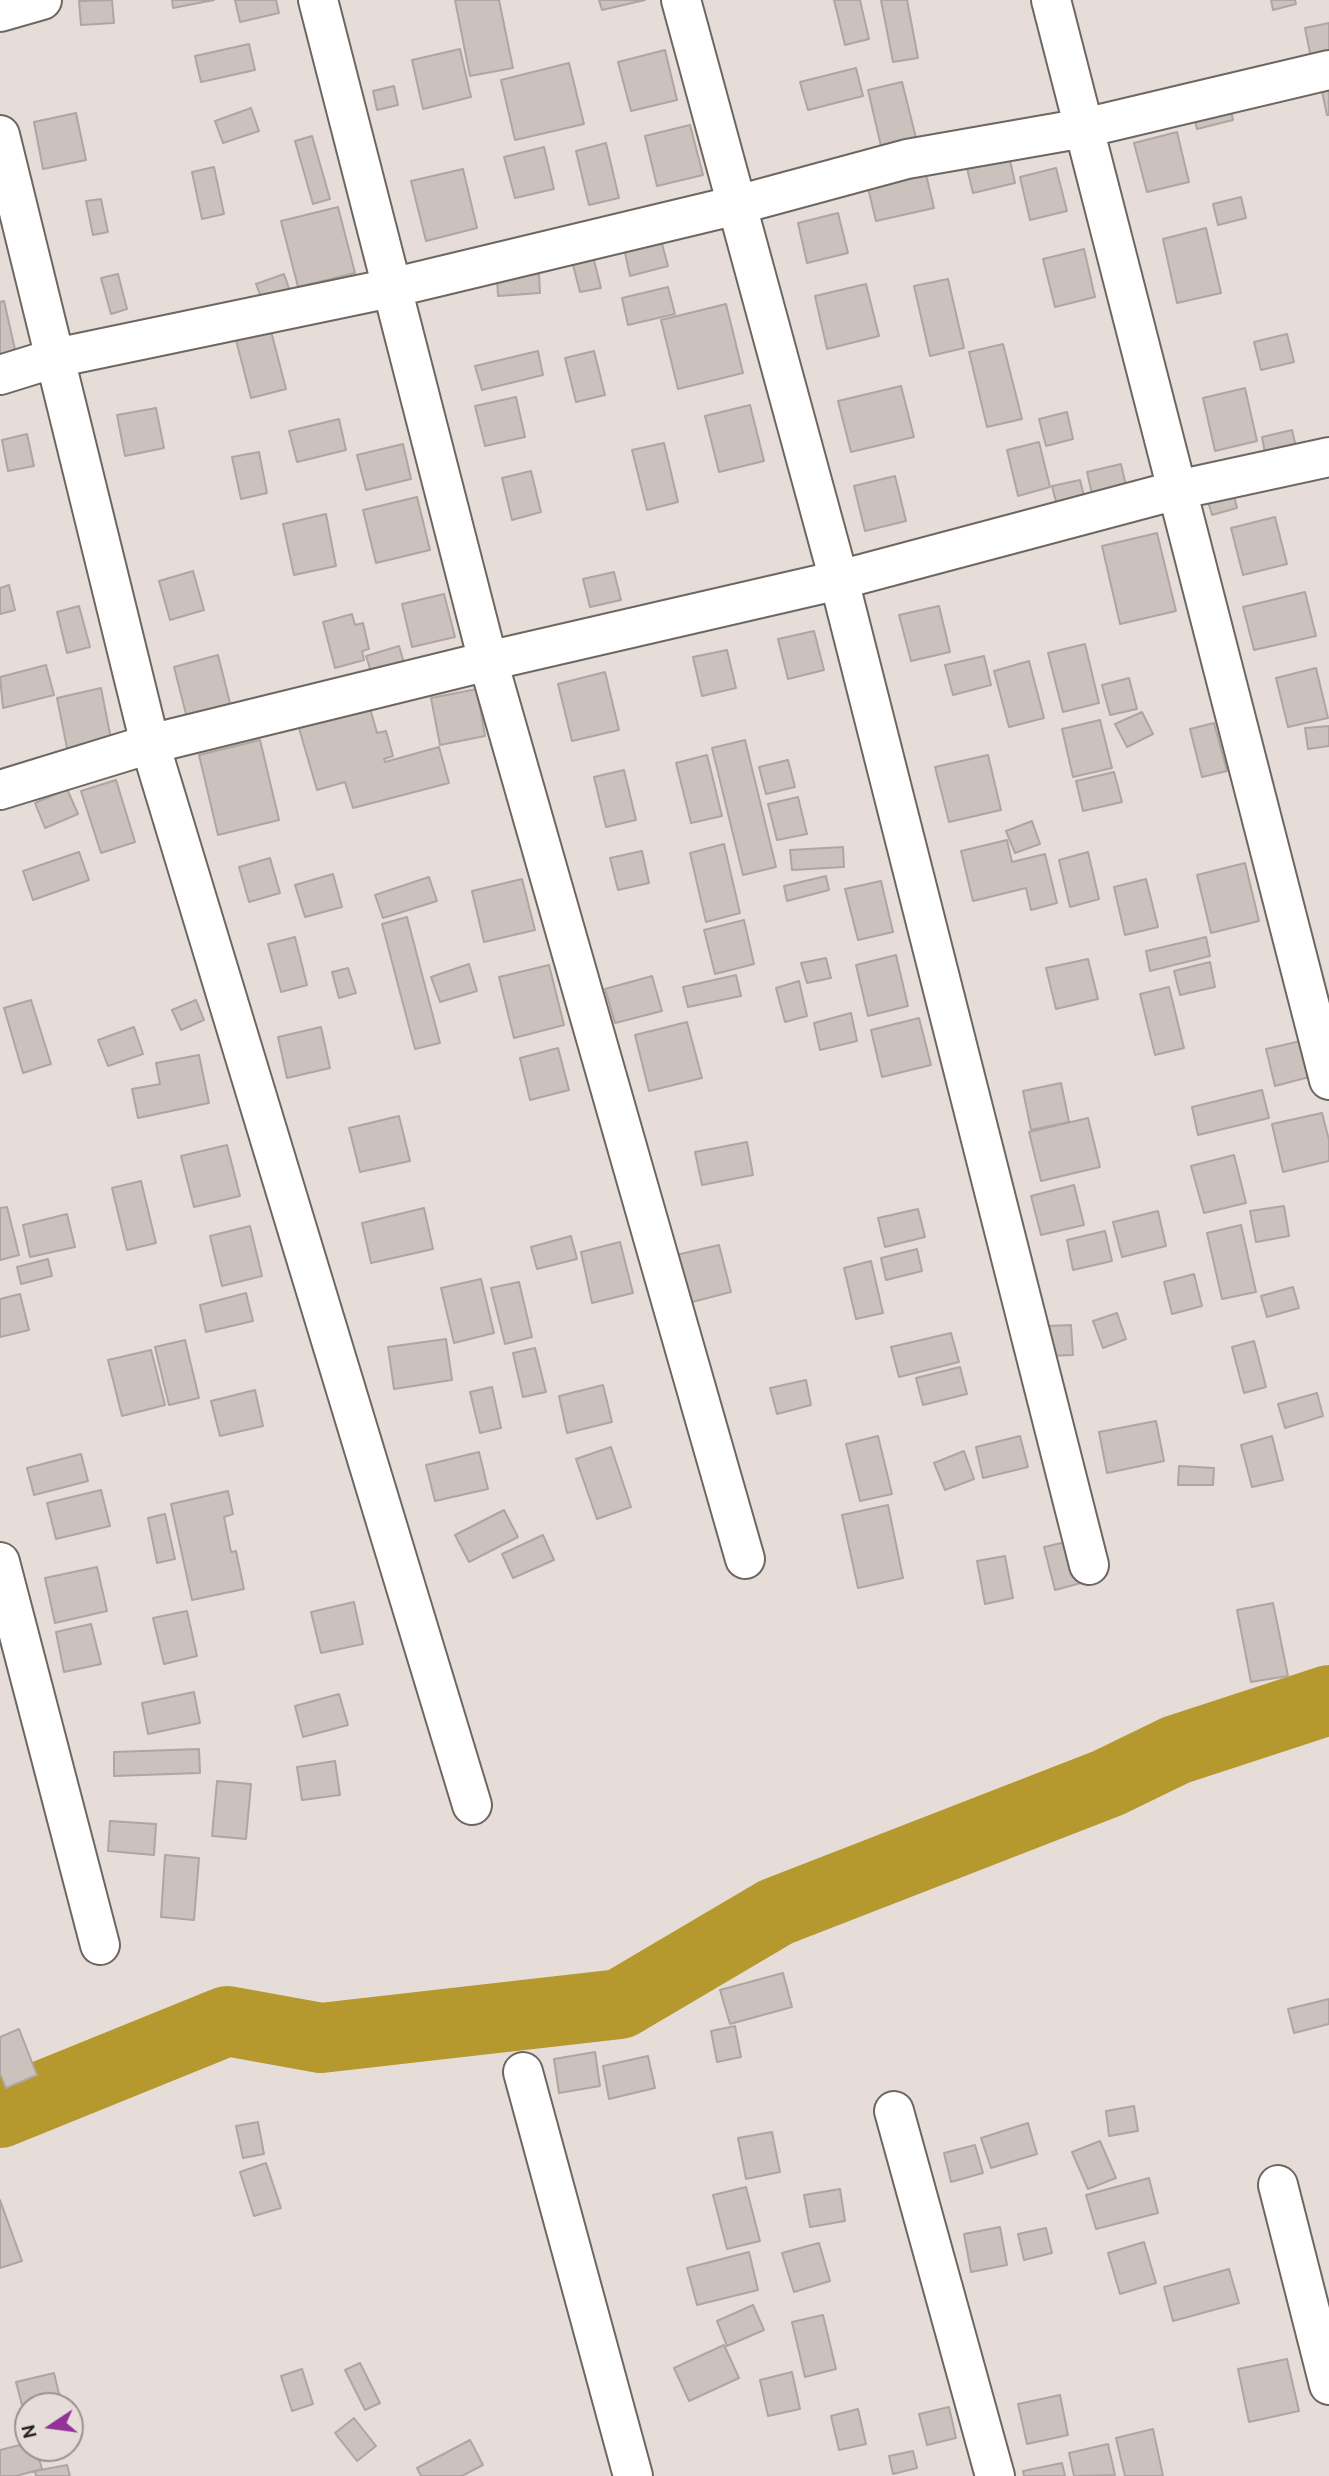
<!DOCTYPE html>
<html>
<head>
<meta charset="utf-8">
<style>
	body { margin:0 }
	#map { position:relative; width:1329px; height:2476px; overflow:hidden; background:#e6ddd8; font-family:Overpass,sans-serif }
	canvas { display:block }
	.north { position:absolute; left:14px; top:2392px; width:70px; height:70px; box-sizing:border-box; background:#e6ddd8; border:2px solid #99928e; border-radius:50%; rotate:257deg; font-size:19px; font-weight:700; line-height:28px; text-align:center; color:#262220 }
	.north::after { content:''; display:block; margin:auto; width:24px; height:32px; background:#94329a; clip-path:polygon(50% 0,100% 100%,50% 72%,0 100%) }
</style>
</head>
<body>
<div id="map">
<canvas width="1329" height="2476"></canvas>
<div class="north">N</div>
</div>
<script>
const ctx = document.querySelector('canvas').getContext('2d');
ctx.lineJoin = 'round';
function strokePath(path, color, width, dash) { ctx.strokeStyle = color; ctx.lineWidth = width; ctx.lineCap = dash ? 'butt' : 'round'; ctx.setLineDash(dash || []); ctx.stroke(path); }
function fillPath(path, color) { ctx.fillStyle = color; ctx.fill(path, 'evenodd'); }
const river = new Path2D(`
	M0,2113l227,-92 94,17 299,-34 156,-92 332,-129 68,-33 153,-50`);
const building = new Path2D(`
	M112,0l2,23 -33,2 -2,-24z
	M172,0h42l-41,8z
	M235,0h41l3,13 -39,9z
	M455,0h44l14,68 -43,8z
	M599,0h46l-43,10z
	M834,0h26l9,39 -24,6z
	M881,0h26l11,58 -25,4z
	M1271,0h24l1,4 -23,6z
	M1329,23v31l-18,4 -6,-30z
	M249,44l6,26 -54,12 -6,-26z
	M460,49l11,48 -48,12 -11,-49z
	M665,50l12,50 -46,11 -13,-49z
	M569,63l15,61 -69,16 -14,-60z
	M856,68l7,28 -55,14 -8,-28z
	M1329,80v35h-2l-7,-33z
	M902,82l14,56 -35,8 -13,-56z
	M394,86l4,19 -21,5 -4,-19z
	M1230,105l3,15 -36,9 -4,-16z
	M251,108l8,23 -36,12 -8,-22z
	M76,113l10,47 -43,9 -9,-47z
	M690,125l13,50 -46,11 -12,-50z
	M1177,132l12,50 -42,10 -13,-49z
	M312,136l18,63 -17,5 -18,-63z
	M606,143l13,55 -30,7 -13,-54z
	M544,147l10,42 -39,9 -11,-41z
	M1008,151l7,32 -42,10 -8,-33z
	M214,167l10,47 -22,5 -10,-47z
	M1056,168l11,43 -37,9 -10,-43z
	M463,169l14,59 -51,13 -15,-60z
	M925,170l9,38 -58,13 -9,-37z
	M1241,197l5,21 -28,7 -5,-21z
	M101,199l7,33 -15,3 -7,-34z
	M338,207l17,66 -57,14 -17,-66z
	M838,213l10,40 -41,10 -9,-40z
	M1206,228l15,65 -44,10 -14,-64z
	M661,240l7,26 -38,10 -6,-28z
	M1084,249l11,48 -40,10 -12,-48z
	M593,256l8,32 -21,4 -8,-31z
	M118,274l9,35 -16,5 -10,-36z
	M284,274l9,26 -27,10 -10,-26z
	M539,274l1,19 -42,3 -1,-19z
	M948,279l16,69 -34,8 -16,-70z
	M866,284l13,52 -52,13 -12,-53z
	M668,287l7,27 -47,11 -6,-27z
	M4,301l12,53 -16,4v-56z
	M726,304l17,69 -65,16 -17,-69z
	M271,331l15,58 -35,9 -15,-58z
	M1287,334l7,28 -33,8 -7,-28z
	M1003,344l19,75 -35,8 -18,-75z
	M538,351l5,24 -61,15 -7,-24z
	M594,351l11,44 -29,7 -11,-44z
	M901,386l13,51 -63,15 -13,-51z
	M1245,388l12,53 -42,10 -12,-53z
	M516,397l9,40 -40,9 -10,-40z
	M750,405l14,56 -45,11 -14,-56z
	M156,408l8,40 -39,8 -8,-41z
	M1067,412l6,27 -27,7 -7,-27z
	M339,419l7,31 -49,12 -8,-31z
	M1292,430l5,21 -31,7 -4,-21z
	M27,434l7,32 -26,5 -6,-31z
	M1039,442l11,45 -32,9 -11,-46z
	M664,443l14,59 -31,8 -15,-60z
	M403,444l8,35 -45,11 -9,-35z
	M259,452l8,41 -26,6 -9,-42z
	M1121,464l5,22 -34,8 -5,-22z
	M531,471l10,41 -29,8 -10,-42z
	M895,476l11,45 -41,10 -11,-45z
	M1080,480l5,20 -28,6 -5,-20z
	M1233,492l4,16 -25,7 -5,-17z
	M417,497l13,53 -54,13 -13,-53z
	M326,514l10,52 -42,9 -11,-51z
	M1275,517l12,47 -44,11 -12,-47z
	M1157,533l19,78 -56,13 -18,-78z
	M193,571l11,39 -34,10 -11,-39z
	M614,572l7,28 -31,7 -7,-28z
	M9,585l6,25 -15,4v-26z
	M1305,592l11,44 -62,14 -11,-43z
	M444,594l11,43 -43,10 -10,-43z
	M79,606l11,41 -23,6 -10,-41z
	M939,606l11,46 -39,9 -12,-46z
	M352,614l3,11 8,-2 6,26 -7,2 2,9 -29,8 -12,-46z
	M814,631l10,39 -36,9 -10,-40z
	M1085,644l14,59 -36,9 -15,-59z
	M399,646l6,20 -33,9 -6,-19z
	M727,650l9,38 -34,8 -9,-39z
	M218,655l14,56 -44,11 -14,-55z
	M984,656l7,29 -38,10 -8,-30z
	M1029,661l15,57 -35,9 -15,-56z
	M46,665l8,30 -51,13 -3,-31z
	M1316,668l12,50 -40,9 -12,-49z
	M605,672l14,58 -47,11 -14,-57z
	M1129,678l8,31 -27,6 -8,-30z
	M101,688l11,56 -44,9 -11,-55z
	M477,689l8,47 -45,9 -9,-47z
	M370,708l7,25 9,-2 7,25 -9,3 1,3 54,-15 10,36 -96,25 -8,-26 -28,8 -18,-62z
	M1142,712l11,22 -26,13 -12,-23z
	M1100,720l12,48 -39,9 -11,-48z
	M1214,723l13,48 -25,6 -12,-48z
	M1329,726v20l-21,3 -3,-21z
	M260,740l19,80 -61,15 -19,-80z
	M745,740l31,127 -33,8 -31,-127z
	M707,755l15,61 -31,7 -15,-60z
	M988,755l13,55 -52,12 -14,-55z
	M788,760l7,27 -29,7 -7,-27z
	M624,770l12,50 -30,7 -12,-50z
	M1114,772l8,30 -39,9 -7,-30z
	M116,780l19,62 -34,11 -20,-62z
	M67,789l11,25 -33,14 -10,-25z
	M798,797l9,37 -30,6 -9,-36z
	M1032,821l8,23 -25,9 -9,-22z
	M1007,840l5,22 33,-8 12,49 -26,7 -5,-22 -53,13 -12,-50z
	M724,844l16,69 -34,9 -16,-69z
	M843,847l1,20 -52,3 -2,-20z
	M642,851l7,32 -31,7 -8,-32z
	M79,852l10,28 -56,20 -10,-29z
	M1088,852l11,47 -29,8 -11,-47z
	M270,858l10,35 -31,9 -10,-35z
	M1245,863l14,58 -48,12 -14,-58z
	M333,874l9,33 -37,10 -10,-32z
	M826,876l3,14 -42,11 -3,-15z
	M429,877l8,24 -54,17 -8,-23z
	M522,879l13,51 -51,12 -12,-51z
	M1146,879l12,48 -33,8 -11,-48z
	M881,881l12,51 -35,8 -13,-51z
	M407,917l33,126 -25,6 -33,-125z
	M744,920l10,44 -39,10 -11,-44z
	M295,937l12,48 -26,7 -13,-48z
	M1206,937l4,19 -60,15 -4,-20z
	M896,955l12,51 -40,10 -12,-51z
	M826,958l5,20 -24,5 -6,-20z
	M1088,959l10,40 -42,10 -10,-41z
	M1210,962l5,25 -35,8 -6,-24z
	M469,964l8,27 -37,11 -9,-25z
	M549,965l15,60 -50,13 -15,-61z
	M348,968l8,25 -17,5 -7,-26z
	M736,975l5,21 -53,11 -5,-20z
	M652,976l10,35 -47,12 -10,-34z
	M799,981l8,35 -22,6 -9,-34z
	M1169,987l15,61 -29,7 -15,-61z
	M31,1000l20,64 -28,9 -19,-65z
	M196,1000l8,20 -23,10 -9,-20z
	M851,1013l6,28 -37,9 -6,-27z
	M919,1018l12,47 -49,12 -11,-47z
	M687,1022l15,56 -53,13 -14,-56z
	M134,1027l9,27 -35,12 -10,-26z
	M321,1027l9,41 -43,10 -9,-41z
	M1305,1040l8,36 -38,10 -9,-37z
	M558,1048l11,42 -39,10 -10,-42z
	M199,1055l10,48 -71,15 -6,-29 28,-5 -4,-21z
	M1061,1083l8,39 -38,8 -8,-39z
	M1262,1090l7,28 -71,17 -6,-28z
	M1322,1113l7,27v21l-46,11 -11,-48z
	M399,1116l11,45 -50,11 -11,-44z
	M1088,1118l12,49 -59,14 -12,-49z
	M747,1142l6,33 -51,10 -7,-33z
	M227,1145l13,51 -46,11 -13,-51z
	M1234,1155l12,48 -42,10 -13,-47z
	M141,1181l15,62 -29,7 -15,-62z
	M1074,1185l10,40 -43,10 -10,-39z
	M1284,1206l5,30 -33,6 -6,-31z
	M7,1207l12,48 -19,5v-52z
	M424,1208l9,41 -62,14 -9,-40z
	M918,1209l7,28 -40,10 -7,-29z
	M1158,1211l8,35 -44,11 -9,-35z
	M67,1214l8,33 -45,10 -7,-32z
	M1241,1225l15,67 -34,7 -15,-66z
	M250,1226l12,50 -40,10 -12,-50z
	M1105,1231l7,30 -39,9 -6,-30z
	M571,1236l6,23 -40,10 -6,-22z
	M620,1242l13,51 -41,10 -11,-51z
	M719,1245l12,47 -43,11 -12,-48z
	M917,1249l5,22 -36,9 -5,-22z
	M48,1259l4,17 -31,8 -4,-17z
	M871,1261l12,52 -27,6 -12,-51z
	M1194,1274l8,32 -30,8 -8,-32z
	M481,1279l13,54 -40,10 -13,-55z
	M519,1282l13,55 -27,7 -14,-56z
	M1293,1287l6,21 -32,9 -6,-21z
	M246,1293l7,28 -47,11 -6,-27z
	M20,1294l9,36 -29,7v-38z
	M1117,1313l9,26 -23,9 -10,-27z
	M1071,1325l2,30 -25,1 -2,-30z
	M951,1333l8,29 -60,15 -8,-30z
	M446,1339l6,41 -58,9 -6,-42z
	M185,1340l14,58 -30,7 -14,-58z
	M1254,1341l12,46 -22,6 -12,-46z
	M535,1348l11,44 -23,5 -10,-44z
	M151,1350l14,55 -43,11 -14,-56z
	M960,1367l7,27 -44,11 -7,-27z
	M806,1380l5,25 -34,9 -7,-26z
	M603,1385l9,37 -45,11 -8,-37z
	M492,1387l9,41 -21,5 -10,-41z
	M255,1390l8,36 -43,10 -9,-35z
	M1317,1393l6,23 -38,12 -7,-24z
	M1156,1421l8,40 -57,12 -8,-41z
	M878,1436l14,58 -32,7 -14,-57z
	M1020,1436l8,31 -45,11 -7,-31z
	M1272,1436l11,44 -31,7 -11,-42z
	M611,1447l20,60 -34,12 -21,-60z
	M964,1451l10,28 -29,11 -11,-27z
	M479,1452l9,37 -53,12 -9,-36z
	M81,1454l7,27 -54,14 -7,-27z
	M1179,1466l35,2 -1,17h-35z
	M101,1490l9,36 -54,13 -9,-36z
	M228,1491l5,23 -9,3 7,35 5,-1 8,38 -52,11 -21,-96z
	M888,1505l15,73 -45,10 -16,-73z
	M504,1510l14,27 -49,25 -14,-27z
	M165,1514l10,45 -18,4 -9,-45z
	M543,1535l11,25 -41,18 -11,-24z
	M1070,1541l11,42 -26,7 -11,-43z
	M1005,1556l8,42 -28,6 -8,-43z
	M97,1567l10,44 -52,12 -10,-45z
	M354,1602l9,42 -42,9 -10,-41z
	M1273,1603l15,73 -37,6 -14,-72z
	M187,1611l10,45 -33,8 -11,-46z
	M91,1624l10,40 -37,8 -8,-40z
	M194,1692l6,31 -52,11 -6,-31z
	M339,1694l9,31 -45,12 -8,-31z
	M199,1749l1,24 -86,3v-24z
	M335,1761l5,34 -38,5 -5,-33z
	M217,1781l34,3 -5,55 -34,-3z
	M110,1821l46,3 -2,31 -46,-4z
	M165,1855l34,3 -5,62 -33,-3z
	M783,1973l9,34 -62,17 -10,-34z
	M1329,1999v25l-35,9 -6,-24z
	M735,2026l6,31 -24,5 -6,-31z
	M19,2029l18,46 -31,13 -6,-14v-37z
	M595,2052l5,34 -41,7 -5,-34z
	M648,2056l7,32 -46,11 -6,-33z
	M1134,2106l4,25 -29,5 -3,-25z
	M258,2122l6,32 -21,4 -7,-32z
	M1028,2123l9,31 -46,14 -10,-30z
	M772,2132l8,40 -34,7 -8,-41z
	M1100,2141l16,37 -28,11 -16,-37z
	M975,2145l8,28 -32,9 -7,-29z
	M266,2163l15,45 -27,8 -14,-44z
	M1149,2178l9,35 -62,16 -10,-34z
	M746,2187l14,54 -33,8 -14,-54z
	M840,2189l5,32 -35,6 -6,-32z
	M0,2200l22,61 -22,7z
	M1000,2227l7,38 -36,7 -7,-38z
	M1046,2228l6,25 -28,7 -6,-26z
	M1144,2242l12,41 -36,11 -12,-41z
	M819,2243l11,38 -36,11 -12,-39z
	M749,2252l9,38 -61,15 -10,-37z
	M1229,2269l10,34 -66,18 -9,-34z
	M753,2305l11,25 -37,16 -10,-25z
	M823,2315l13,54 -31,8 -13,-55z
	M724,2345l15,33 -50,23 -15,-33z
	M1287,2359l12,52 -50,11 -11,-53z
	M360,2363l20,40 -15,7 -20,-40z
	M302,2369l11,35 -21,7 -11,-35z
	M792,2372l8,37 -32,7 -8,-36z
	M54,2373l8,33h-34v22l-12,-46z
	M1060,2395l8,40 -41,9 -9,-40z
	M949,2407l7,31 -29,7 -8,-31z
	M858,2409l8,35 -27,6 -8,-34z
	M354,2418l22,28 -19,15 -22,-28z
	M1153,2429l10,47h-38l-9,-38z
	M470,2440l13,25 -21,11h-41l-4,-8z
	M28,2443v5h8l6,21 -26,7h-16v-26z
	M1108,2444l7,31 -41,1 -5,-23z
	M913,2451l4,17 -24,6 -4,-18z
	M1062,2463l3,13h-41l-1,-5z
	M67,2465l3,11h-34l-1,-5z`);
const minor = new Path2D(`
	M318,0l170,661 257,898
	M681,0l158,580 250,985
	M1051,0l278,1080
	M0,12l42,-12
	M0,135l150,609 322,1061
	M0,375l55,-17 336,-70 346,-83 170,-46 177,-31 245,-58
	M0,790l150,-46 338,-83 351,-81 338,-90 152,-33
	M0,1562l100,383
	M523,2072l110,404
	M894,2111l101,365
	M1278,2185l51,200`);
strokePath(river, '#b5982e', 70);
fillPath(building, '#cbc1bd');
strokePath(building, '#afa5a2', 2);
strokePath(minor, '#6e6661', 42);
strokePath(minor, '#fff', 38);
</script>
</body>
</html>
